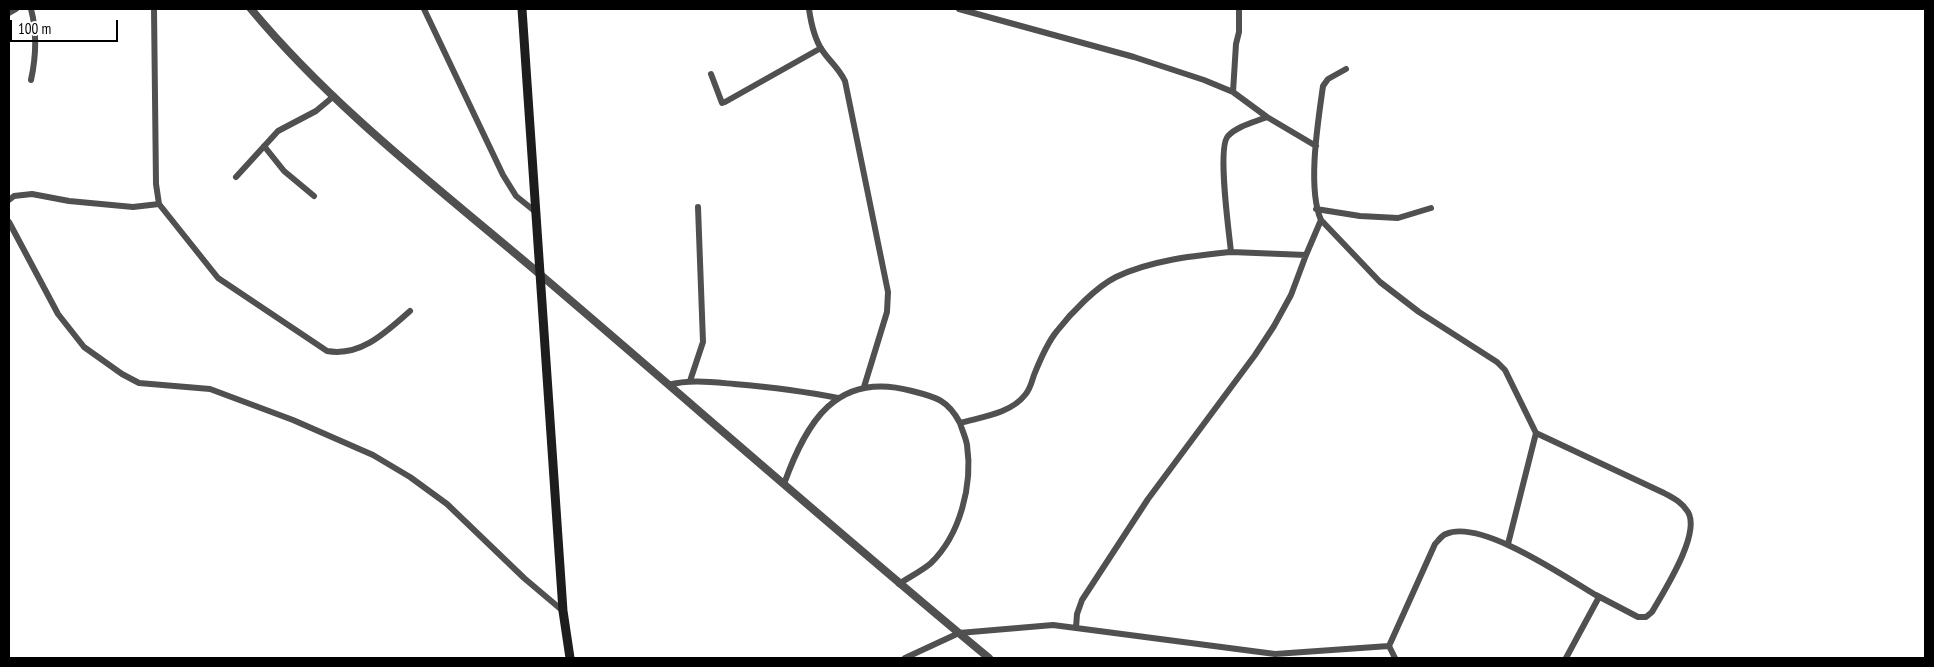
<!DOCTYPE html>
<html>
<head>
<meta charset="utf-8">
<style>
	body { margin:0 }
	#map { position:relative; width:1934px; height:667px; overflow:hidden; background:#fff; font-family:"PT Sans Narrow",sans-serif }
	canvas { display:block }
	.frame { position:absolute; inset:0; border:10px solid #000; pointer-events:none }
	.scale { position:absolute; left:10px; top:20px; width:108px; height:22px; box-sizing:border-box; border:2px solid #000; border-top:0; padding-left:6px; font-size:15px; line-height:18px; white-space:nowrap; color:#000; -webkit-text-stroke:4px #fff; paint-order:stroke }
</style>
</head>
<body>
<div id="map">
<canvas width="1934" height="667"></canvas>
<div class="frame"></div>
<div class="scale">100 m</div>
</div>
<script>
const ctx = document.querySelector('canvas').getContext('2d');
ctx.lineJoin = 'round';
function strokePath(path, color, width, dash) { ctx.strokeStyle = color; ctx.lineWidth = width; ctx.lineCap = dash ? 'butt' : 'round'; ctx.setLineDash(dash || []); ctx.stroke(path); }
const minor = new Path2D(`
	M31,9c6,23 5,48 0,71
	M154,9l2,175 3,20 59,74 109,73c34,6 59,-19 83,-40
	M424,9l79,166 13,21 21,17
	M809,9c2,14 5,29 13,41 8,12 16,17 23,31l43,211 -1,20 -23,75
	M959,9l175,48 70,23 29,12 34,25 49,29
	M9,13l7,-4
	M1346,69l-18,10 -5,7c-5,36 -16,102 -2,134l59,62 39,30 78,50 8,8 31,63 -28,111
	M711,74l11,29 3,-1 96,-54
	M1233,92l3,-48 3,-12v-23
	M1267,117c-12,5 -30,9 -39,19 -11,11 1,96 3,116l75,3 15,-35
	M264,146l20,25 30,25
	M236,177l42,-46 38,-20 18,-15
	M9,200l5,-4 18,-2 37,7 64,6 26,-3
	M1316,209l44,7 38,2 33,-10
	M9,222l49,92 26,33 38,27 17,9 71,6 83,31 80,35 37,22 37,27 77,74 39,33
	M690,381l13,-39 -5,-135
	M668,385c22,-6 44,-3 66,-1 35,3 69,7 104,14
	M1536,433l128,60c9,5 18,9 24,19 13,22 -24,79 -36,100l-6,5h-8l-42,-22
	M784,484c22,-61 52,-114 128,-93 24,6 36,9 48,32
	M899,584c10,-7 23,-13 32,-21 29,-28 42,-78 36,-118 -1,-7 -5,-15 -7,-22 21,-6 50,-9 65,-28 5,-5 7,-14 9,-20 6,-15 13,-32 23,-44 14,-18 39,-44 59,-54 35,-17 77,-21 115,-25
	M1076,628l1,-14 5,-14 66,-101 107,-144 19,-29 17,-31 15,-40
	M905,658l54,-25 94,-8 222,29 114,-8
	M1395,658l-6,-12 46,-102c3,-3 7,-9 11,-10 35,-16 122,45 153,63l-33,61`);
const tertiary = new Path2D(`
	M251,9c84,101 191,182 291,267 149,127 296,257 447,382`);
const secondary = new Path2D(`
	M522,9l41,602 7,47`);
strokePath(minor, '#505050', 6);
strokePath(tertiary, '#505050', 8);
strokePath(secondary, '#1d1d1d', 9);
</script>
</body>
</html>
